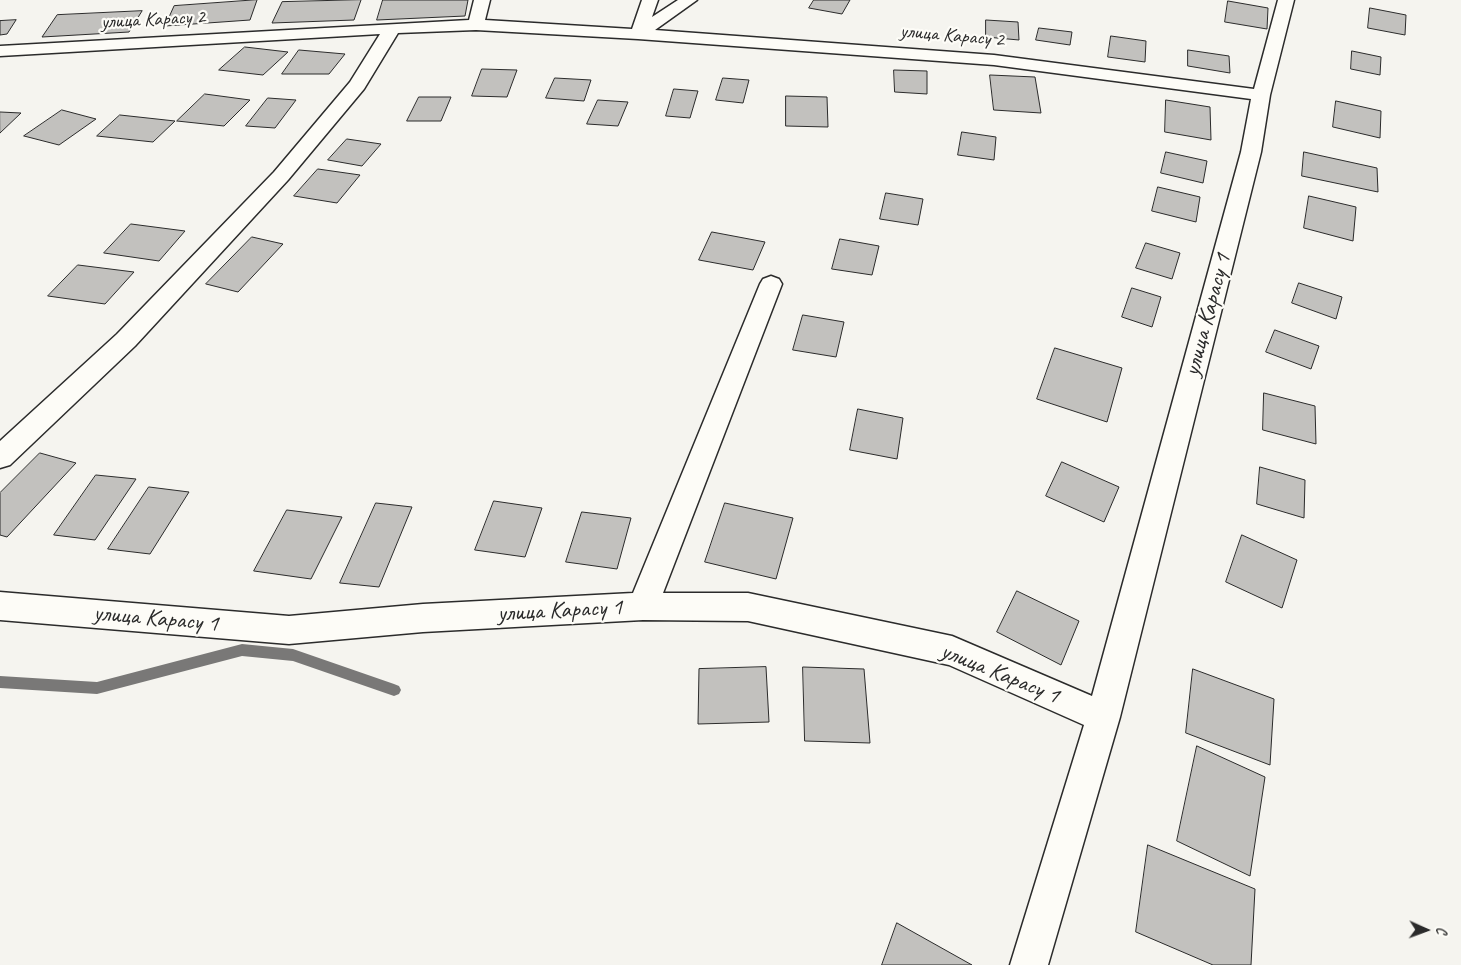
<!DOCTYPE html>
<html>
<head>
<meta charset="utf-8">
<style>
	body { margin:0 }
	#map { position:relative; width:1461px; height:965px; overflow:hidden; background:#f5f4ef; font-family:Caveat,sans-serif }
	canvas { display:block }
	.north { position:absolute; left:1401px; top:905px; width:50px; height:50px; -webkit-text-stroke:4px #fdfcf7; paint-order:stroke; rotate:92deg; font-size:14px; font-weight:700; line-height:20px; text-align:center; color:#2b2b2b }
	.north::after { content:''; display:block; margin:auto; width:18px; height:22px; background:#2b2b2b; clip-path:polygon(50% 0,100% 100%,50% 72%,0 100%) }
</style>
</head>
<body>
<div id="map">
<canvas width="1461" height="965"></canvas>
<div class="north">С</div>
</div>
<script>
const ctx = document.querySelector('canvas').getContext('2d');
ctx.lineJoin = 'round';
function fillPath(path, color) { ctx.fillStyle = color; ctx.fill(path, 'evenodd'); }
function strokePath(path, color, width, dash) { ctx.strokeStyle = color; ctx.lineWidth = width; ctx.lineCap = dash ? 'butt' : 'round'; ctx.setLineDash(dash || []); ctx.stroke(path); }
function label(font, color, halo, rows, align = 'center') {
  ctx.font = font + ' Caveat,sans-serif'; ctx.lineWidth = 4.5; ctx.setLineDash([]); ctx.textBaseline = 'middle'; ctx.strokeStyle = halo; ctx.fillStyle = color; for (const [text, x, y, turn = 0] of rows) {
    ctx.save(); ctx.translate(x, y); ctx.rotate((+turn || 0) * Math.PI / 180); ctx.textAlign = isNaN(turn) ? turn : align; if (halo) ctx.strokeText(text, 0, 0); ctx.fillText(text, 0, 0); ctx.restore();
  }
}
const stream = new Path2D(`
	M242,644l51,5 101,35 5,2 2,4 -2,4 -5,2 -101,-35 -51,-5 -145,38 -97,-6v-12l97,6z`);
const building = new Path2D(`
	M257,0l-7,20 -85,6 9,-20z
	M361,0l-7,20 -82,3 10,-21z
	M383,0h85l-3,16 -88,4z
	M814,0h36l-8,14 -33,-6z
	M1228,1l40,7 -1,21 -42,-7z
	M1370,8l36,7 -1,20 -37,-7z
	M142,11l-13,21 -87,5 15,-22z
	M16,20l-9,14 -7,1v-14z
	M986,20l32,2 1,18 -33,-3z
	M1039,28l33,4 -2,13 -34,-5z
	M1111,36l35,5 -1,21 -37,-5z
	M245,47l43,5 -25,23 -44,-5z
	M299,50l46,4 -16,20h-47z
	M1188,50l41,6 1,17 -42,-7z
	M1352,51l29,6 -1,18 -29,-6z
	M482,69l35,1 -10,27 -35,-1z
	M894,70l33,1v23l-32,-2z
	M990,75l45,2 6,36 -47,-3z
	M555,78l36,2 -7,21 -38,-3z
	M723,78l26,2 -6,23 -27,-3z
	M674,89l24,2 -8,27 -24,-2z
	M205,94l45,6 -26,26 -47,-5z
	M786,96l41,1 1,30 -42,-1z
	M419,97h32l-10,24h-34z
	M268,98l28,2 -21,28 -29,-2z
	M598,100l30,2 -10,24 -31,-2z
	M1166,100l44,7 1,33 -46,-8z
	M1336,101l45,10 -1,27 -47,-11z
	M62,110l34,9 -37,26 -35,-9z
	M0,112l21,1 -21,20z
	M120,115l55,6 -22,21 -56,-6z
	M962,132l34,5 -2,23 -36,-5z
	M347,139l34,5 -19,22 -34,-6z
	M1166,152l41,9 -4,22 -42,-10z
	M1304,152l73,16 1,24 -76,-16z
	M318,169l42,6 -23,28 -43,-7z
	M1158,187l42,10 -4,25 -44,-11z
	M886,193l37,6 -5,26 -38,-6z
	M1309,196l47,11 -3,34 -49,-13z
	M131,224l54,7 -26,30 -55,-8z
	M712,232l53,10 -12,28 -54,-10z
	M252,237l31,7 -45,48 -32,-8z
	M840,239l39,7 -7,29 -40,-6z
	M1146,243l34,10 -8,26 -36,-11z
	M78,265l56,7 -29,32 -57,-8z
	M1299,283l43,14 -6,22 -44,-16z
	M1132,288l29,9 -9,30 -30,-10z
	M803,315l41,7 -8,35 -43,-7z
	M1275,330l44,16 -8,23 -45,-17z
	M1055,348l67,20 -15,54 -70,-23z
	M1264,393l51,13 1,38 -53,-14z
	M858,409l45,9 -6,41 -47,-9z
	M40,453l36,10 -69,74 -7,-2v-42z
	M1062,462l57,25 -15,35 -58,-26z
	M1260,467l45,13 -1,38 -47,-14z
	M96,475l40,4 -41,61 -41,-5z
	M149,487l40,5 -39,62 -42,-5z
	M494,501l48,7 -17,49 -50,-7z
	M376,503l36,4 -33,80 -39,-4z
	M725,503l68,15 -17,61 -71,-17z
	M287,510l55,7 -31,62 -57,-8z
	M582,512l49,6 -14,51 -51,-7z
	M1242,535l55,25 -15,48 -56,-26z
	M1017,591l62,30 -18,44 -64,-33z
	M766,667l3,55 -71,2 1,-55z
	M803,667l61,2 6,74 -65,-2z
	M1193,669l81,30 -4,66 -84,-32z
	M1197,746l68,31 -15,99 -73,-35z
	M1148,845l107,44 -4,76h-38l-77,-33z
	M897,923l75,42h-90z`);
const minor = new Path2D(`
	M474,0h16l-5,20 147,9 10,-29h16l-6,17 26,-17h19l-42,30 339,25 260,34 24,-89h16l-24,95 -9,57 -141,565 -72,248h-38l74,-240 -135,-60 -201,-44 -105,-1 -220,12 -134,12 -289,-24v-28l289,24 134,-12 210,-11 127,-309 3,-5 8,-3 8,3 3,5 -119,309h85l204,43 140,60 149,-544 10,-53 -257,-34 -356,-26 -162,-9 -78,3 -34,56 -76,91 -153,166 -125,119 -10,3v-27l117,-107 157,-162 76,-90 30,-48 -380,22v-10l469,-26z`);
const farStreetnames = [
	["улица Карасу 2",153,20,-3],
	["улица Карасу 2",952,36,5]
];
const streetNames = [
	["улица Карасу 1",1208,315,-75],
	["улица Карасу 1",560,611,-3],
	["улица Карасу 1",156,619,5],
	["улица Карасу 1",1000,674,22]
];
fillPath(stream, '#797877');
fillPath(building, '#c2c1be');
strokePath(building, '#2b2b2b', 1);
strokePath(minor, '#2b2b2b', 3);
fillPath(minor, '#fdfcf7');
label('20px', '#2b2b2b', '#fdfcf7', farStreetnames);
label('24px', '#2b2b2b', '#fdfcf7', streetNames);
</script>
</body>
</html>
